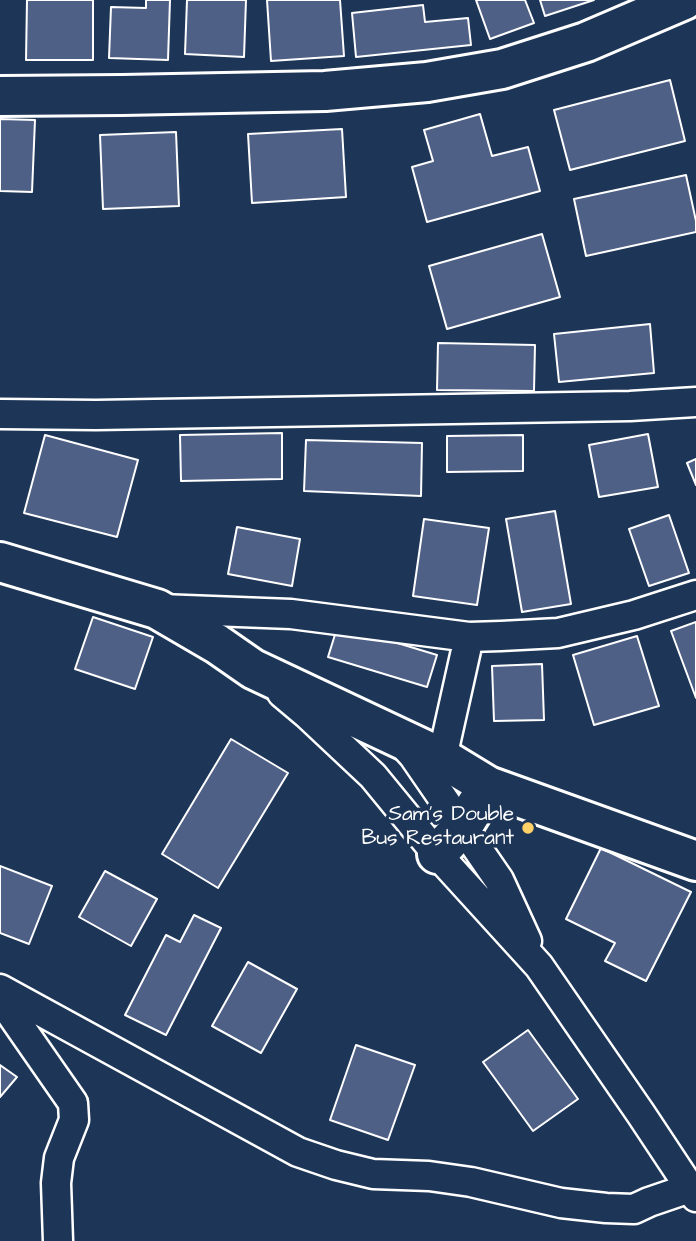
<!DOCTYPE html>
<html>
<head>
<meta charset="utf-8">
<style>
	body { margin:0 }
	canvas { display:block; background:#1d3557 }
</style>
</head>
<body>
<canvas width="696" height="1241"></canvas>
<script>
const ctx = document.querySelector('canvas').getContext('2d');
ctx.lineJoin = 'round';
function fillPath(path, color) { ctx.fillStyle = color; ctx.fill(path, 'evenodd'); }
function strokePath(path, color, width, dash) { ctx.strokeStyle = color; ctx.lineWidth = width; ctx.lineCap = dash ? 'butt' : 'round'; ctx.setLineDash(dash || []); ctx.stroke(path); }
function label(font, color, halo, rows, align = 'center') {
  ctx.font = font + ' "Architects Daughter",sans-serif'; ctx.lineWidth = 7; ctx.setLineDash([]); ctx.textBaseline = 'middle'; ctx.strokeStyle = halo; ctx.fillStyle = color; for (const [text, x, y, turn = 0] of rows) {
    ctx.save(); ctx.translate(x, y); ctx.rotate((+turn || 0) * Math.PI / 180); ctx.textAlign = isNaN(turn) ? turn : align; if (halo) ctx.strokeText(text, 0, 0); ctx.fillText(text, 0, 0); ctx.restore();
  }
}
const building = new Path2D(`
	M27,0h66v60h-67z
	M146,0h24l-2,60 -59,-2 2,-51 35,1z
	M187,0h59l-2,57 -59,-3z
	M267,0h73l4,56 -73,5z
	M476,0h49l9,23 -44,16z
	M540,0h54l-49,16z
	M423,5l2,17 43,-4 3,27 -115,12 -4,-44z
	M670,80l15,61 -115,29 -16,-60z
	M480,114l12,42 36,-9 12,44 -113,31 -15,-55 21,-6 -9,-31z
	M0,119l35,1 -3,72 -32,-1z
	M342,129l4,68 -94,6 -4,-69z
	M176,132l3,74 -76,3 -3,-74z
	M686,175l10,46v11l-110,24 -12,-57z
	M542,234l18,63 -113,32 -18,-63z
	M650,324l4,49 -95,9 -5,-48z
	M438,343l97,2 -1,46 -97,-1z
	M282,433v46l-101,2 -1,-46z
	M648,434l10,53 -59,10 -10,-52z
	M45,435l93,25 -21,77 -93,-24z
	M523,435v36l-76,1v-36z
	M306,440l116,3 -1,53 -117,-5z
	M696,459v26l-9,-22z
	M555,511l16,93 -49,8 -16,-93z
	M669,515l20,58 -40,13 -20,-57z
	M424,519l65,9 -12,77 -64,-9z
	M237,527l63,12 -8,47 -64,-12z
	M93,617l60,20 -18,52 -60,-20z
	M696,622v76l-25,-67z
	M338,625l99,30 -10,32 -99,-30z
	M637,636l22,70 -65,19 -21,-70z
	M542,664l2,56 -50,1 -2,-55z
	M231,739l57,34 -70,115 -56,-34z
	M601,848l90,44 -45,89 -41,-20 10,-18 -49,-24z
	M0,866l52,20 -23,58 -29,-11z
	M105,871l52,28 -26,47 -52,-29z
	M194,915l27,13 -55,107 -41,-20 41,-80 14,7z
	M248,962l49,27 -36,64 -49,-27z
	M528,1030l50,69 -45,32 -50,-69z
	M356,1045l59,20 -27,75 -58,-20z
	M0,1065l17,12 -17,20z`);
const street = new Path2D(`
	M0,414l96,1 534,-9 66,-4
	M160,609l131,5 178,23 32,-1 57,-3 76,-18 62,-20
	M282,693l25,21 66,62 64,78 102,112 102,148 55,83
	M402,743l11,12 86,125 28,61
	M442,758l27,-121
	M0,989l298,163 38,13 37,9 56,2 42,6 90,21 45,5 28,1 15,-7 41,-14
	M0,998l73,105 1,17 -15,38 -3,25 2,58`);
const secondary = new Path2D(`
	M0,96l122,-1 203,-4 102,-9 75,-13 84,-27 98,-42
	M0,562l157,47 60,35 36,25 189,89 46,28 208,75
	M437,854l26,-28 25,-40`);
const markers = [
	[528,828,7,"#ffd166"]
];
const poiNames = [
	["Sam's Double",514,816],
	["Bus Restaurant",514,840]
];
fillPath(building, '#4f6087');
strokePath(building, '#fff', 2);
strokePath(street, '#fff', 33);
strokePath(secondary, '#fff', 44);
strokePath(street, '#1d3557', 28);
strokePath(secondary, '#1d3557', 38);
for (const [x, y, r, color] of markers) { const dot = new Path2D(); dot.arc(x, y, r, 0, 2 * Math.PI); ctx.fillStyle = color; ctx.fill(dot); strokePath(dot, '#1d3557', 2.5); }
label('21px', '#fff', '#1d3557', poiNames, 'right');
</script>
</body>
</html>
